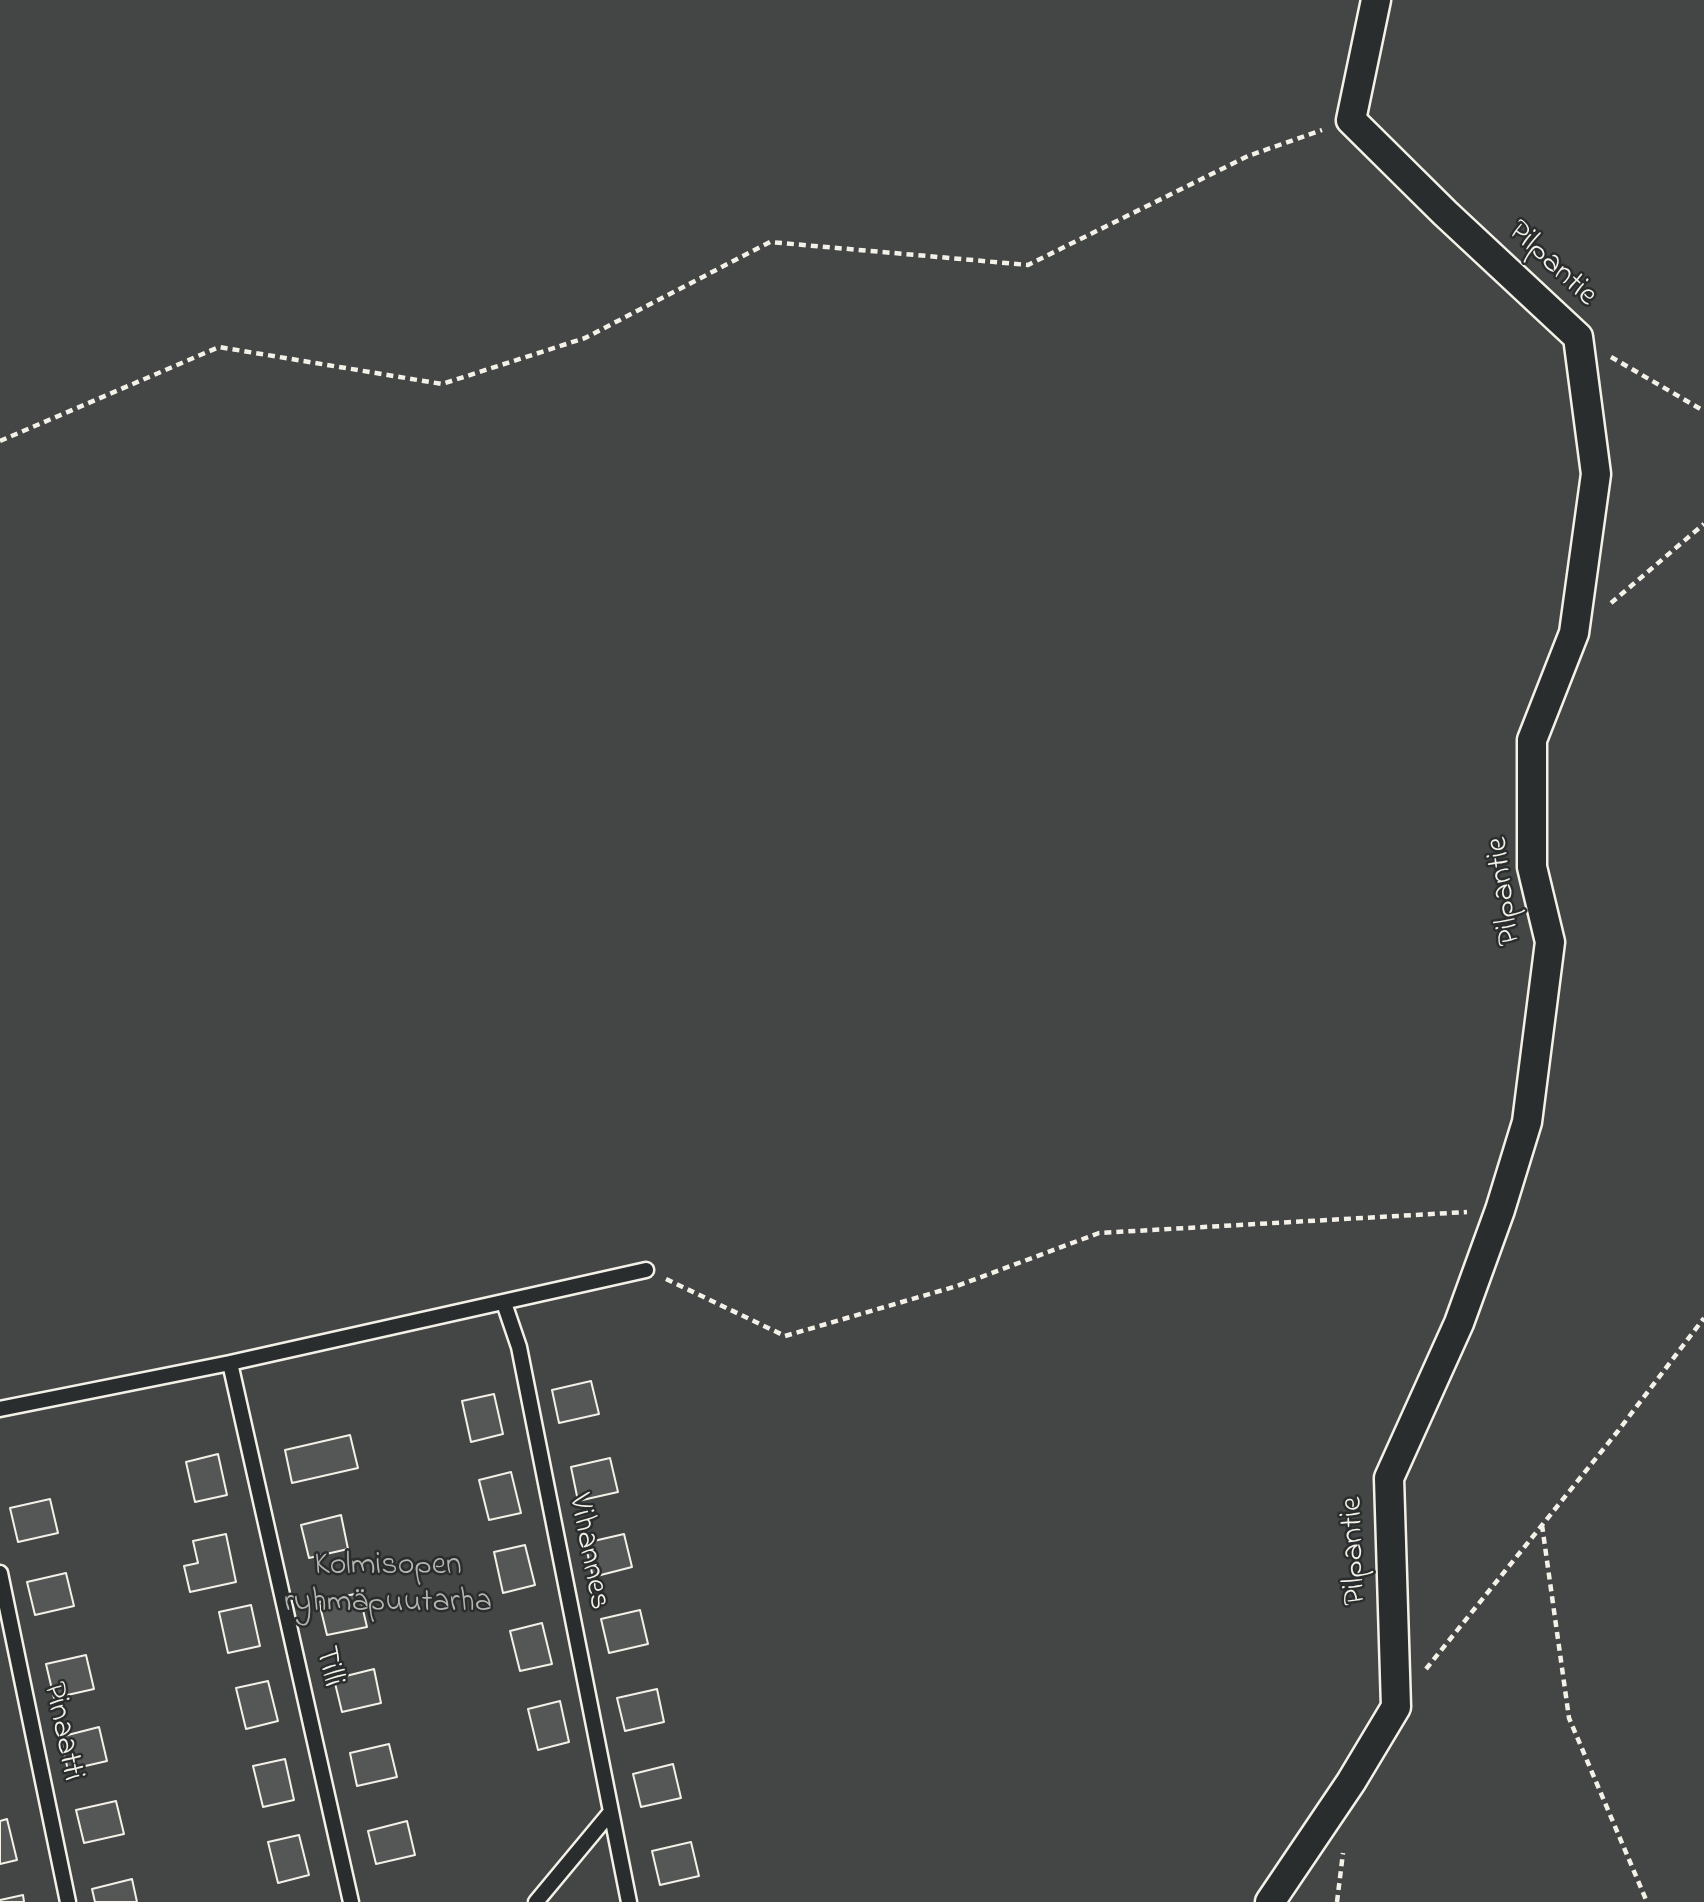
<!DOCTYPE html>
<html>
<head>
<meta charset="utf-8">
<style>
	body { margin:0 }
	canvas { display:block; background:#2a2d2e }
</style>
</head>
<body>
<canvas width="1704" height="1902"></canvas>
<script>
const ctx = document.querySelector('canvas').getContext('2d');
ctx.lineJoin = 'round';
function fillPath(path, color) { ctx.fillStyle = color; ctx.fill(path, 'evenodd'); }
function strokePath(path, color, width, dash) { ctx.strokeStyle = color; ctx.lineWidth = width; ctx.lineCap = dash ? 'butt' : 'round'; ctx.setLineDash(dash || []); ctx.stroke(path); }
function label(font, color, halo, rows, align = 'center') {
  ctx.font = font + ' "Indie Flower",sans-serif'; ctx.lineWidth = 5; ctx.setLineDash([]); ctx.textBaseline = 'middle'; ctx.strokeStyle = halo; ctx.fillStyle = color; for (const [text, x, y, turn = 0] of rows) {
    ctx.save(); ctx.translate(x, y); ctx.rotate((+turn || 0) * Math.PI / 180); ctx.textAlign = isNaN(turn) ? turn : align; if (halo) ctx.strokeText(text, 0, 0); ctx.fillText(text, 0, 0); ctx.restore();
  }
}
const green = new Path2D(`
	M0,0h1704v1902h-1704z`);
const building = new Path2D(`
	M591,1381l8,33 -40,9 -7,-33z
	M494,1394l9,40 -32,8 -9,-41z
	M350,1435l8,33 -66,15 -7,-33z
	M218,1454l9,41 -32,7 -9,-40z
	M610,1458l8,34 -40,9 -7,-34z
	M511,1472l10,41 -32,7 -10,-40z
	M50,1499l8,34 -40,9 -8,-34z
	M341,1515l7,34 -39,9 -8,-33z
	M226,1534l10,48 -46,10 -6,-26 14,-3 -5,-22z
	M624,1534l8,33 -39,10 -8,-34z
	M525,1545l10,40 -32,8 -9,-41z
	M66,1573l8,33 -39,9 -8,-33z
	M359,1593l8,34 -40,8 -8,-33z
	M251,1605l9,41 -32,7 -9,-41z
	M640,1610l8,34 -39,9 -8,-34z
	M542,1623l10,41 -32,7 -10,-40z
	M86,1655l8,34 -40,9 -8,-34z
	M374,1669l7,34 -39,9 -8,-33z
	M268,1681l10,40 -32,8 -10,-41z
	M657,1689l7,33 -39,9 -8,-33z
	M560,1701l9,41 -31,8 -10,-41z
	M99,1727l8,34 -39,9 -8,-33z
	M389,1744l8,33 -40,9 -7,-33z
	M285,1759l9,41 -31,7 -10,-41z
	M673,1764l8,34 -40,9 -8,-33z
	M116,1801l8,33 -40,9 -8,-33z
	M7,1819l10,41 -17,4v-43z
	M407,1821l8,34 -39,9 -8,-33z
	M299,1835l10,40 -31,8 -10,-41z
	M691,1842l8,34 -39,9 -8,-34z
	M132,1879l5,23h-42l-3,-13z
	M23,1895l1,7h-24v-2z`);
const path = new Path2D(`
	M1611,357l93,54
	M0,441l219,-94 223,37 143,-46 185,-96 258,23 220,-109 74,-26
	M1611,603l93,-79
	M666,1279l119,57 172,-50 142,-53 368,-21
	M1542,1525l27,193 78,184
	M1426,1669l192,-238 86,-113
	M1337,1902l6,-49`);
const lane = new Path2D(`
	M504,1303l15,44 110,555
	M230,1363l121,539
	M0,1409l230,-46 416,-93
	M0,1573l68,329
	M536,1902l74,-89`);
const street = new Path2D(`
	M1270,1902l81,-120 45,-75 -7,-229 70,-155 41,-113 27,-88 23,-180 -18,-75v-127l42,-107 22,-159 -18,-137 -133,-124 -94,-93 25,-120`);
const streetNames = [
	["Pilpantie",1551,265,43],
	["Pilpantie",1506,891,-97],
	["Pilpantie",1356,1551,-92],
	["Vihannes",587,1552,79],
	["Tilli",327,1667,77],
	["Pinaatti",61,1732,78]
];
const parkNames = [
	["Kolmisopen",388,1568],
	["ryhmäpuutarha",388,1605]
];
fillPath(green, '#444645');
fillPath(building, '#555756');
strokePath(building, '#f4f1e8', 2);
strokePath(lane, '#f4f1e8', 19);
strokePath(street, '#f4f1e8', 33);
strokePath(path, '#f4f1e8', 4.5, [7, 5]);
strokePath(lane, '#2a2d2e', 14);
strokePath(street, '#2a2d2e', 28);
label('32px', '#f4f1e8', '#2a2d2e', streetNames);
label('32px', '#b6b5af', '#2a2d2e', parkNames);
</script>
</body>
</html>
